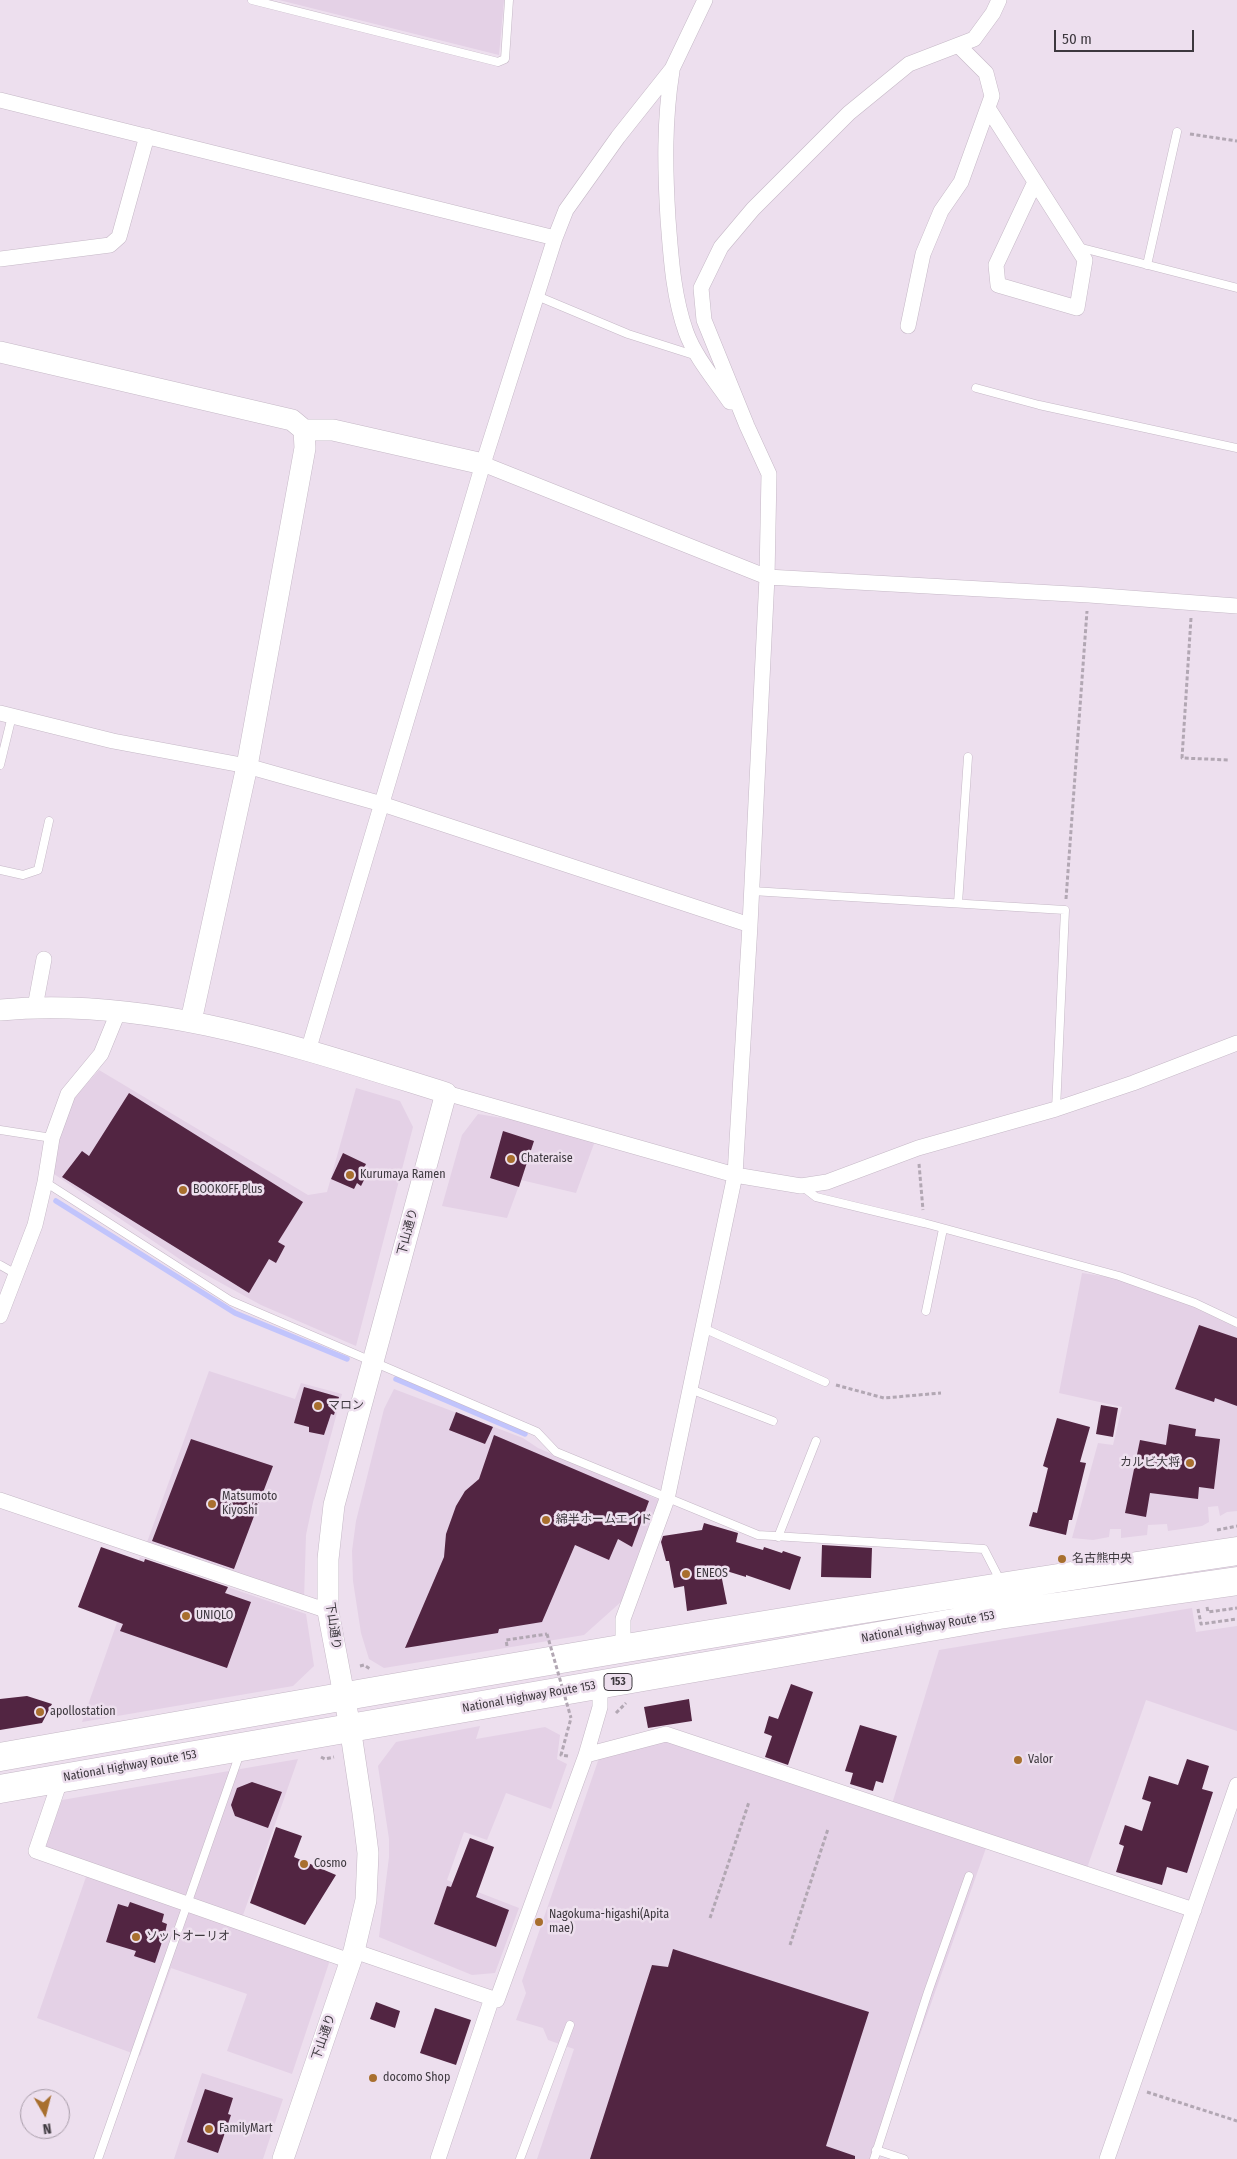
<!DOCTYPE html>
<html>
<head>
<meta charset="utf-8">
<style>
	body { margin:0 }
	#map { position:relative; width:1237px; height:2159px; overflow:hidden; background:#eddfee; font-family:"Fira Sans Condensed",sans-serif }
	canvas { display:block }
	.north { position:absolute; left:20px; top:2089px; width:50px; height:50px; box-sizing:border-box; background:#eddfee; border:1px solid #a79ca8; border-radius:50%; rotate:172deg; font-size:14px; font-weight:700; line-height:20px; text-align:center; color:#3d383e }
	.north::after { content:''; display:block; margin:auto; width:18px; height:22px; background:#a86f2e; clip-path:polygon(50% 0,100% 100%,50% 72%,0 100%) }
	.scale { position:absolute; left:1054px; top:30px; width:140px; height:22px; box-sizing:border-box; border:2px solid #3d383e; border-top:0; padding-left:6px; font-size:15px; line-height:18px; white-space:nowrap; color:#3d383e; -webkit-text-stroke:4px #eddfee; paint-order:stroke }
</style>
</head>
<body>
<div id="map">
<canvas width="1237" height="2159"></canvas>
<div class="north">N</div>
<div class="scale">50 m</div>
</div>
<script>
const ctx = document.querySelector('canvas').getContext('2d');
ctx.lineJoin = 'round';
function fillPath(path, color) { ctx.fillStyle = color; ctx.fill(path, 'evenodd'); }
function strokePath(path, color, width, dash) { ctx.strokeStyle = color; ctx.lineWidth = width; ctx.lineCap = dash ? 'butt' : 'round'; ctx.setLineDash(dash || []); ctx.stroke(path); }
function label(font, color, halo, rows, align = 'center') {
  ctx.font = font + ' "Fira Sans Condensed","Noto Sans JP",sans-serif'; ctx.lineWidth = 5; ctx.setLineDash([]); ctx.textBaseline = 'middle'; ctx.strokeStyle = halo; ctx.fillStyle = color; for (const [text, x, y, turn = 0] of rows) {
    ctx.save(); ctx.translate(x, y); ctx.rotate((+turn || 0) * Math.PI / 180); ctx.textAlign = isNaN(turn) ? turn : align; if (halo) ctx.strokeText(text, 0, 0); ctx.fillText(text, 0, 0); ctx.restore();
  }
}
const built = new Path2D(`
	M279,0h225l-5,55z
	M99,1070l209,125 19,-3 29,-104 44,13 13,26 -57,219 -95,-41 -71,-39 -136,-92 2,-31 19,-46z
	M478,1114l61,10 56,17 -19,52 -55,-13 -14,38 -65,-12 20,-71z
	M1082,1273l40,6 67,26 48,23v183l-10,1 -7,4 -2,-10 -10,1 1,15 -7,4 -34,5 -1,-7 -19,1 -1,10 -26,3v-9h-11l-1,8 -16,3 -21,-2 26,-95 15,2 9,-38 -63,-14z
	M209,1371l86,28 6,-16 41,11 -29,108 -7,33 -2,64 -158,-54z
	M394,1389l129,49 15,10 121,52 -37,101 -38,34 -200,33 -15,-9 -8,-26 -8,-52 -1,-30 4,-30 28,-112z
	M140,1557l166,57 8,52 -21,20 -211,36z
	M1192,1608l4,24 41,-6v105l-91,-31 -59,168 -195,-64 47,-154z
	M480,1726l-4,13 69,-12 15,8 -3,24 10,5 -16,45 -45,-16 -19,47 -23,-8 -17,48 72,28 -24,65 -23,2 -93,-38 10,-80v-18l-11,-73 18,-24z
	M669,1740l317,108 -110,311h-339l37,-110 -26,-9 -5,-12 -27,-8 10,-27 -4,-12 77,-223z
	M298,1759l-56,159 -198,-70 18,-48z
	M87,1874l243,86 -38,114 -65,-23 20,-57 -76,-26 -31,88 -103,-38z
	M202,2073l81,26 -20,60h-89z`);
const stream = new Path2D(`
	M56,1201l179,112 112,46
	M396,1379l129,55`);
const building = new Path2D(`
	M129,1093l174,109 -25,40 7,4 -9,17 -7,-4 -20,34 -187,-116 20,-26 7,5z
	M503,1131l31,10 -15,46 -29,-9z
	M343,1153l23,11 -2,4 5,2 -8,16 -4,-3 -3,6 -23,-10z
	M1199,1325l38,13v68l-22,-8 -1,4 -39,-13z
	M304,1387l35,10 -5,18 -3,-1 -7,21 -15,-3v-5l-15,-4z
	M1101,1405l17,3 -5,29 -17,-3z
	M456,1412l37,15 -8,17 -36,-14z
	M1057,1418l33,9 -10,35 6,1 -14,57h-3l-3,15 -37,-9 4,-14 4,1 11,-45 -5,-2z
	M1169,1424l27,5 -1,7 25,3 -6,50 -15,-2 -1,12 -48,-6 -4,24 -21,-4 15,-73 26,5z
	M494,1435l155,66 -17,46 -14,-8 -9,21 -34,-15 -33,77 -43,7 -1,4 -93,15 39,-91 2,-23 10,-28 9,-15 14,-12z
	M191,1439l82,27 -39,103 -82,-28z
	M704,1523l34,10 -2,9 27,8 1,-3 18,6 1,-2 18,6 -11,33 -44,-15v2l-26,-8 7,35 -40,7 -3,-25 -10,2 -5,-27h-3l-5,-19 2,-6 39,-6z
	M822,1545l50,3 -1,30 -50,-1z
	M101,1547l43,15 1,-3 83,28 -3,6 26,9 -24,66 -107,-37 3,-7 -45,-17z
	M791,1684l22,8 -25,73 -23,-8 7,-21 -8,-3 5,-17 9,3z
	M27,1696l25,8 -10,19 -42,7v-31z
	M689,1699l3,22 -44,7 -4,-21z
	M860,1725l37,11 -14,47 -7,-2 -3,10 -23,-7 3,-11 -8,-2z
	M1187,1759l22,7 -7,23 11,3 -26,81 -20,-6 -5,18 -46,-13 8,-26 -5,-2 6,-19 17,6 9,-29 -9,-3 7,-23 29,9z
	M252,1782l30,10 -14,36 -33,-12 -4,-11 6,-17z
	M276,1827l26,9 -8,21 42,18 -31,50 -55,-22z
	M470,1838l24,9 -18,50 33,13 -13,37 -62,-23 13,-38 4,1z
	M130,1902l34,12 -2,8 5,2 -2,9 -10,30 -21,-7 2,-5 -30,-9 12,-38 10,3z
	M673,1949l196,63 -43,134 29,10v3h-265l62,-194 16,2z
	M376,2002l24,9 -5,17 -25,-9z
	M435,2008l36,12 -15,45 -36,-12z
	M205,2089l28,9 -5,16 3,1 -13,38 -31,-11z`);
const path = new Path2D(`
	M1190,134l47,7
	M1191,618l-9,140 48,2
	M1066,899l21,-288
	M919,1164l4,46
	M836,1385l48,13 57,-5
	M1217,1530l20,-4
	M1207,1607l1,5 29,-4
	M1198,1609l3,15 36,-5
	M507,1646l-1,-6 41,-6
	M360,1666l4,-1 6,4
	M616,1713l10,-10
	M568,1756l-7,-1 10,-37
	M321,1757l4,2 9,-2
	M710,1918l39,-116
	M790,1945l38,-116
	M1147,2092l90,29`);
const lane = new Path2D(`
	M252,0l246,62 7,-3 4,-59
	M1078,247l159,41
	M1147,265l30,-133
	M537,296l91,38 69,22
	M976,388l63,17 198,43
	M0,765l12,-49
	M0,870l23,5 15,-5 11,-49
	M752,891l313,19 -9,199
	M958,903l10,-146
	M0,1130l52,8
	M45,1182l186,119 306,131 19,20 202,83 226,14 17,33
	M803,1187l13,10 108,26 195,53 76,27 42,20
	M0,1265l16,9
	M926,1311l17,-82
	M703,1328l122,54
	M690,1389l83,32
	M778,1537l38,-96
	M876,2150l28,9
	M98,2159l142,-406
	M520,2159l50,-134
	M874,2159l54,-167 41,-116`);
const street = new Path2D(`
	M672,71c-8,50 -7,98 -4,148 3,38 5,76 18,113 9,25 29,48 44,70
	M0,100l555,138
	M988,108l97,152 -8,48 -79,-23 -2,-20 39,-83
	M0,259l110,-14 9,-8 28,-101
	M908,326l15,-72 18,-43 20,-29 31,-86 -6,-23 -27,-27
	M483,464l284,113 322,18 148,11
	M0,713l113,28 134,25 135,38 368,121
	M35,1007l9,-48
	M308,1051l175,-587 72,-226 11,-28 52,-73 54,-68 33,-69
	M446,1093l289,82 66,11 26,-4 91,-34 138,-39 77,-26 104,-40
	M0,1316l35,-91 10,-43 7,-44 16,-44 33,-40 18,-44
	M0,1500l328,111
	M623,1650v-31l44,-120 68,-324 15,-250 17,-348 2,-103 -22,-48 -43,-106 -3,-32 20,-41 32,-38 96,-96 60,-49 65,-25 19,-26 6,-13
	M586,1755l80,-21 528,176
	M61,1778l-25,73 314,110
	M354,1951l143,49 89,-245 14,-48v-21
	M438,2159l54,-161
	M1107,2159l130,-374`);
const secondary = new Path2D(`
	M0,352l292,68 12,10 1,18 -58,318 -56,255
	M304,430h29l150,34
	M0,1010c154,-14 301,38 446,83l-112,412 -6,54v52l22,116 13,86 5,40 -2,47 -12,51 -71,208`);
const highway = new Path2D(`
	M0,1757c411,-73 823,-145 1237,-206
	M0,1789l999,-174 238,-34`);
const pathBridge = new Path2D(`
	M547,1634l24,84`);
const markers = [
	[511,1159,5,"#a86f2e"],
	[350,1175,5,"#a86f2e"],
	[183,1190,5,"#a86f2e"],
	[318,1406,5,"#a86f2e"],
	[1190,1463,5,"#a86f2e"],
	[212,1504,5,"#a86f2e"],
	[546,1520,5,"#a86f2e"],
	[1062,1559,5,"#a86f2e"],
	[686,1574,5,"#a86f2e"],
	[186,1616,5,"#a86f2e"],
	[40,1712,5,"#a86f2e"],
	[1018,1760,5,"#a86f2e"],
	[304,1864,5,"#a86f2e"],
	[539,1922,5,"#a86f2e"],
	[136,1937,5,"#a86f2e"],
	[373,2078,5,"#a86f2e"],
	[209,2129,5,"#a86f2e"]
];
const shields = [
	[618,1682,28]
];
const shieldNames = [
	["153",618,1682]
];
const poiNames = [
	["Chateraise",521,1159],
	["Kurumaya Ramen",360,1175],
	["BOOKOFF Plus",193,1190],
	["マロン",328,1406],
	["カルビ大将",1180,1463,"right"],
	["Matsumoto",222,1497],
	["Kiyoshi",222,1511],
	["綿半ホームエイド",556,1520],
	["名古熊中央",1072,1559],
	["ENEOS",696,1574],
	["UNIQLO",196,1616],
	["apollostation",50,1712],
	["Valor",1028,1760],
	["Cosmo",314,1864],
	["Nagokuma-higashi(Apita",549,1915],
	["mae)",549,1929],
	["ソットオーリオ",146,1937],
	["docomo Shop",383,2078],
	["FamilyMart",219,2129]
];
const streetNames = [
	["下山通り",408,1232,-75],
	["下山通り",333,1626,82],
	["National Highway Route 153",928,1627,-10],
	["National Highway Route 153",529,1697,-10],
	["National Highway Route 153",130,1766,-10],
	["下山通り",324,2037,-71]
];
fillPath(built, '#e4d1e6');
strokePath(stream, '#c1c4fc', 5.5);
fillPath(building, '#522542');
strokePath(lane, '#c5b8c6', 9);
strokePath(street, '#c5b8c6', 16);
strokePath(secondary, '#c5b8c6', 22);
strokePath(highway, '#c5b8c6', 29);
strokePath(path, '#b2a7b3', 3, [4, 2.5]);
strokePath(lane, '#fff', 8);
strokePath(street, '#fff', 15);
strokePath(secondary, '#fff', 21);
strokePath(highway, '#fff', 28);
strokePath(pathBridge, '#b2a7b3', 3, [4, 2.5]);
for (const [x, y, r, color] of markers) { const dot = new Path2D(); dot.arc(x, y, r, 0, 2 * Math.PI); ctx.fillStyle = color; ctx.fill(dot); strokePath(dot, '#eddfee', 2); }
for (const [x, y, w] of shields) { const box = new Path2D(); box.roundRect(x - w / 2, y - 8.5, w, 17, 4); ctx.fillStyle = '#eddfee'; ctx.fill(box); strokePath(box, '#3d383e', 1); }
label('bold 11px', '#3d383e', null, shieldNames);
label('12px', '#3d383e', '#eddfee', poiNames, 'left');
label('12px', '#3d383e', '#eddfee', streetNames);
</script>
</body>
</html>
